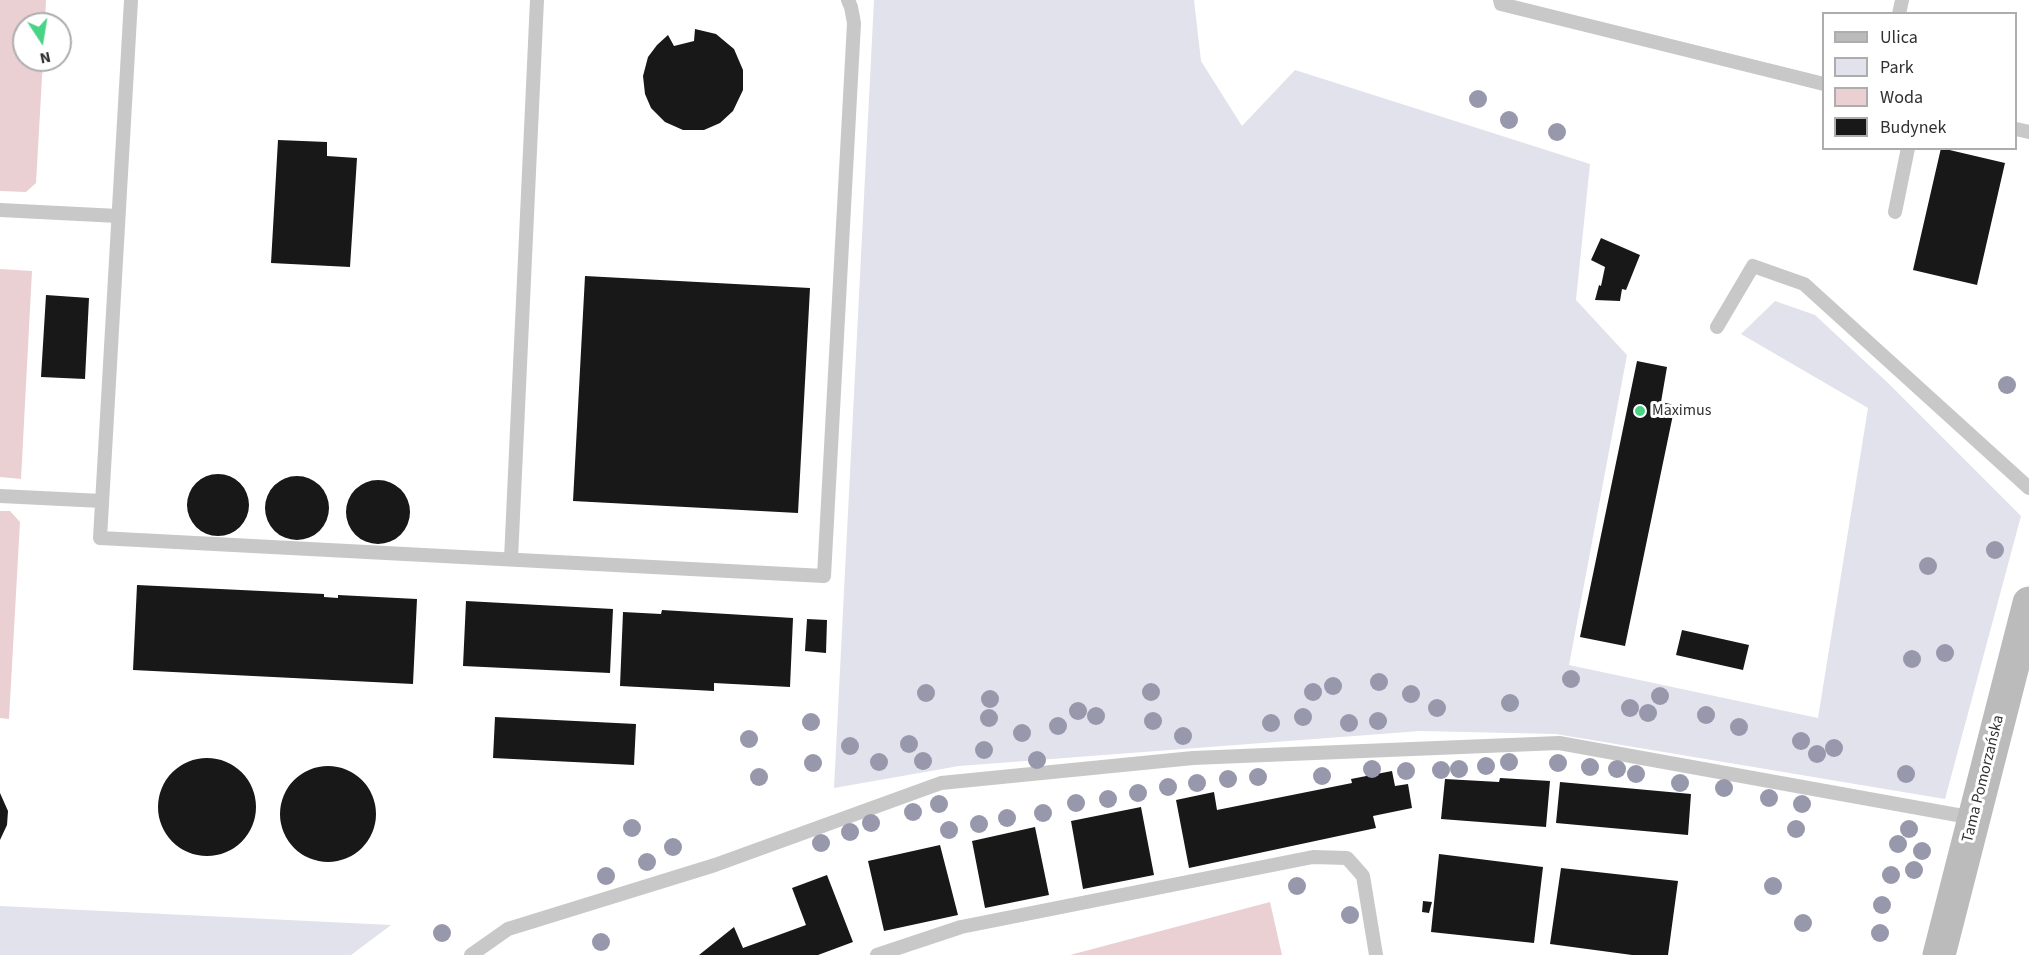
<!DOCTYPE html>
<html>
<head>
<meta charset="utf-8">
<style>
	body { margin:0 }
	#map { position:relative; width:2029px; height:955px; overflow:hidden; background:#fff; font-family:"Source Sans 3",sans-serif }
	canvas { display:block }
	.legend { position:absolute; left:1822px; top:12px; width:195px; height:138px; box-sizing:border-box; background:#fff; border:2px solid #adadad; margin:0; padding:8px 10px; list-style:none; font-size:18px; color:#313131 }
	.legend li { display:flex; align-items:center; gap:12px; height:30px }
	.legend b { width:30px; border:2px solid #adadad }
	.north { position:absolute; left:12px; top:12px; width:60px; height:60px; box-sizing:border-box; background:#fff; border:2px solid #adadad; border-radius:50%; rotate:168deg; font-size:16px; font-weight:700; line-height:24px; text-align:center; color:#313131 }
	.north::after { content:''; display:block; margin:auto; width:21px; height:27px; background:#49d384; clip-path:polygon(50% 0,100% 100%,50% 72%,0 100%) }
</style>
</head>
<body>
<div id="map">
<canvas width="2029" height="955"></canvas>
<ul class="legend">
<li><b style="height:8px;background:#bbb"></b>Ulica</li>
<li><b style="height:16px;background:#e1e2ec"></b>Park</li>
<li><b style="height:16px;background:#ead0d3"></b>Woda</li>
<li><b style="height:16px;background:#181818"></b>Budynek</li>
</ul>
<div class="north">N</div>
</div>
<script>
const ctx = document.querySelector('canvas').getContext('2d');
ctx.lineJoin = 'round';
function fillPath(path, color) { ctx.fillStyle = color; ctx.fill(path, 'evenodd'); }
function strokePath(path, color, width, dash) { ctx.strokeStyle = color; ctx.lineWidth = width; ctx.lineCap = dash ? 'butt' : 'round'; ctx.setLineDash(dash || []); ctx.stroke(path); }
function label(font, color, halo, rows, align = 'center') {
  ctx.font = font + ' "Source Sans 3",sans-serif'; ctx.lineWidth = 6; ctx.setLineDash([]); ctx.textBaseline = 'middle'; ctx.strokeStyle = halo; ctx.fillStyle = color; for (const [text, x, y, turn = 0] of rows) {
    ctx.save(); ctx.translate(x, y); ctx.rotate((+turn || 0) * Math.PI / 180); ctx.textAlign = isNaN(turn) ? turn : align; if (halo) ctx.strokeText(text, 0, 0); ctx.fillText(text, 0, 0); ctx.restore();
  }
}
const green = new Path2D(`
	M874,0h320l7,61 41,65 53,-56 295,94 -14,136 51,55 -58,310 249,53 50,-310 -127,-74 34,-33 40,14 73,68 133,133 -76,283 -389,-65 -136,-3 -461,35 -125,22z
	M0,906l391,19 -40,30h-351z`);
const water = new Path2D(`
	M0,0h46l-1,24h-21v36h19l-7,123 -10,9 -26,-1z
	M0,269l32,2 -11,208 -21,-2z
	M0,511h10l10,11 -11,197 -9,-1z
	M1270,902l12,53h-212z`);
const building = new Path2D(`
	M695,29l21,5 18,15 9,21v20l-10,21 -13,12 -16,7h-21l-18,-8 -14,-14 -6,-14 -2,-18 5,-19 9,-12 11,-10 6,11 20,-5z
	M278,140l49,2v14l30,2 -7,109 -79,-4z
	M1941,148l64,15 -28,122 -64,-15z
	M1601,238l39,17 -14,35 -4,-1 -2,12 -25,-1 4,-15 2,1 4,-19 -14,-7z
	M585,276l225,12 -12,225 -225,-12z
	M46,295l43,3 -4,81 -44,-2z
	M1637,361l30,6 -6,35 14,3 -50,241 -45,-9z
	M187 505a31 31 0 1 1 62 0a31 31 0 1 1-62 0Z
	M265 508a32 32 0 1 1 64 0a32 32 0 1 1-64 0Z
	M346 512a32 32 0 1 1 64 0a32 32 0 1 1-64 0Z
	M137,585l187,9v3l14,1v-3l79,4 -4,85 -280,-14z
	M466,601l147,8 -3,64 -147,-7z
	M662,610l131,8 -3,69 -76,-4v8l-94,-5 3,-74 38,2z
	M807,619l20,1 -1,33 -21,-2z
	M1682,630l67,15 -6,25 -67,-15z
	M495,717l141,7 -2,41 -141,-7z
	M158 807a49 49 0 1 1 98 0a49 49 0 1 1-98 0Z
	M280 814a48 48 0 1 1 96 0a48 48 0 1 1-96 0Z
	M1392,771l3,15 13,-2 4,24 -39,8 3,12 -187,40 -13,-68 38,-8 3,18 135,-27 -1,-4z
	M1500,778l50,3 -4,46 -105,-8 4,-40 54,3z
	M1560,782l131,12 -3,41 -132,-12z
	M0,793l8,18 -1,14 -7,15z
	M1141,807l13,68 -71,14 -12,-68z
	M1035,827l14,68 -64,13 -13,-67z
	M940,845l18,70 -74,16 -16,-70z
	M1439,854l104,13 -9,76 -103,-11z
	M1561,868l117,13 -10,74h-36l-82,-11z
	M827,875l26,67 -35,13h-119l35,-28 9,21 63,-23 -14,-37z
	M1423,901l9,1 -3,11 -7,-1z`);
const lane = new Path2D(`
	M131,0l-31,538 724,38 30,-553 -3,-16 -3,-7
	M1500,0l1,4 323,80
	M1899,14l3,-14
	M2016,129l13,3
	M0,210l118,6
	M1895,212l13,-64
	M1717,327l36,-61 51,18 225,204
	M0,496l102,5
	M511,559l26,-559
	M471,955l37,-26 207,-64 226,-82 252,-25 366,-15 415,75
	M877,955l84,-28 352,-70 34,1 16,18 13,79`);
const secondary = new Path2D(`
	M1939,955l90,-352`);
const trees = [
	[1478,99],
	[1509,120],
	[1557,132],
	[2007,385],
	[1995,550],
	[1928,566],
	[1945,653],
	[1912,659],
	[1571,679],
	[1379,682],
	[1333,686],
	[1151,692],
	[1313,692],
	[926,693],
	[1411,694],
	[1660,696],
	[990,699],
	[1510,703],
	[1437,708],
	[1630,708],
	[1078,711],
	[1648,713],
	[1706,715],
	[1096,716],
	[1303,717],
	[989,718],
	[1153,721],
	[1378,721],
	[811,722],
	[1271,723],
	[1349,723],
	[1058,726],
	[1739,727],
	[1022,733],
	[1183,736],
	[749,739],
	[1801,741],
	[909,744],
	[850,746],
	[1834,748],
	[984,750],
	[1817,754],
	[1037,760],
	[923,761],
	[879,762],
	[1509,762],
	[813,763],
	[1558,763],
	[1486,766],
	[1590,767],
	[1372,769],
	[1459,769],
	[1617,769],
	[1441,770],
	[1406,771],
	[1636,774],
	[1906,774],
	[1322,776],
	[759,777],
	[1258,777],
	[1228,779],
	[1197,783],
	[1680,783],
	[1168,787],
	[1724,788],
	[1138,793],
	[1769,798],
	[1108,799],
	[1076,803],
	[939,804],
	[1802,804],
	[913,812],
	[1043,813],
	[1007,818],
	[871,823],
	[979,824],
	[632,828],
	[1796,829],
	[1909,829],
	[949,830],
	[850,832],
	[821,843],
	[1898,844],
	[673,847],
	[1922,851],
	[647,862],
	[1914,870],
	[1891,875],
	[606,876],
	[1297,886],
	[1773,886],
	[1882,905],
	[1350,915],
	[1803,923],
	[442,933],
	[1880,933],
	[601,942]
];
const markers = [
	[1640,411,6,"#49d384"]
];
const poiNames = [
	["Maximus",1652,411]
];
const streetNames = [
	["Tama Pomorzańska",1984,779,-76]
];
fillPath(green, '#e1e2ec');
fillPath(water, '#ead0d3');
fillPath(building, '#181818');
strokePath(lane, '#c8c8c8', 14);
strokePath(secondary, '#bbb', 33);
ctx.fillStyle = '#9898ac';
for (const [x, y] of trees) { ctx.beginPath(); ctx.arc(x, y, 9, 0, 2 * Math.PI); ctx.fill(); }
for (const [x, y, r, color] of markers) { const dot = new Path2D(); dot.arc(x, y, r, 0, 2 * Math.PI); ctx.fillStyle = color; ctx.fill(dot); strokePath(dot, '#fff', 2); }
label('16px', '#313131', '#fff', poiNames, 'left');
label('16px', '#313131', '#fff', streetNames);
</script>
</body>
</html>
